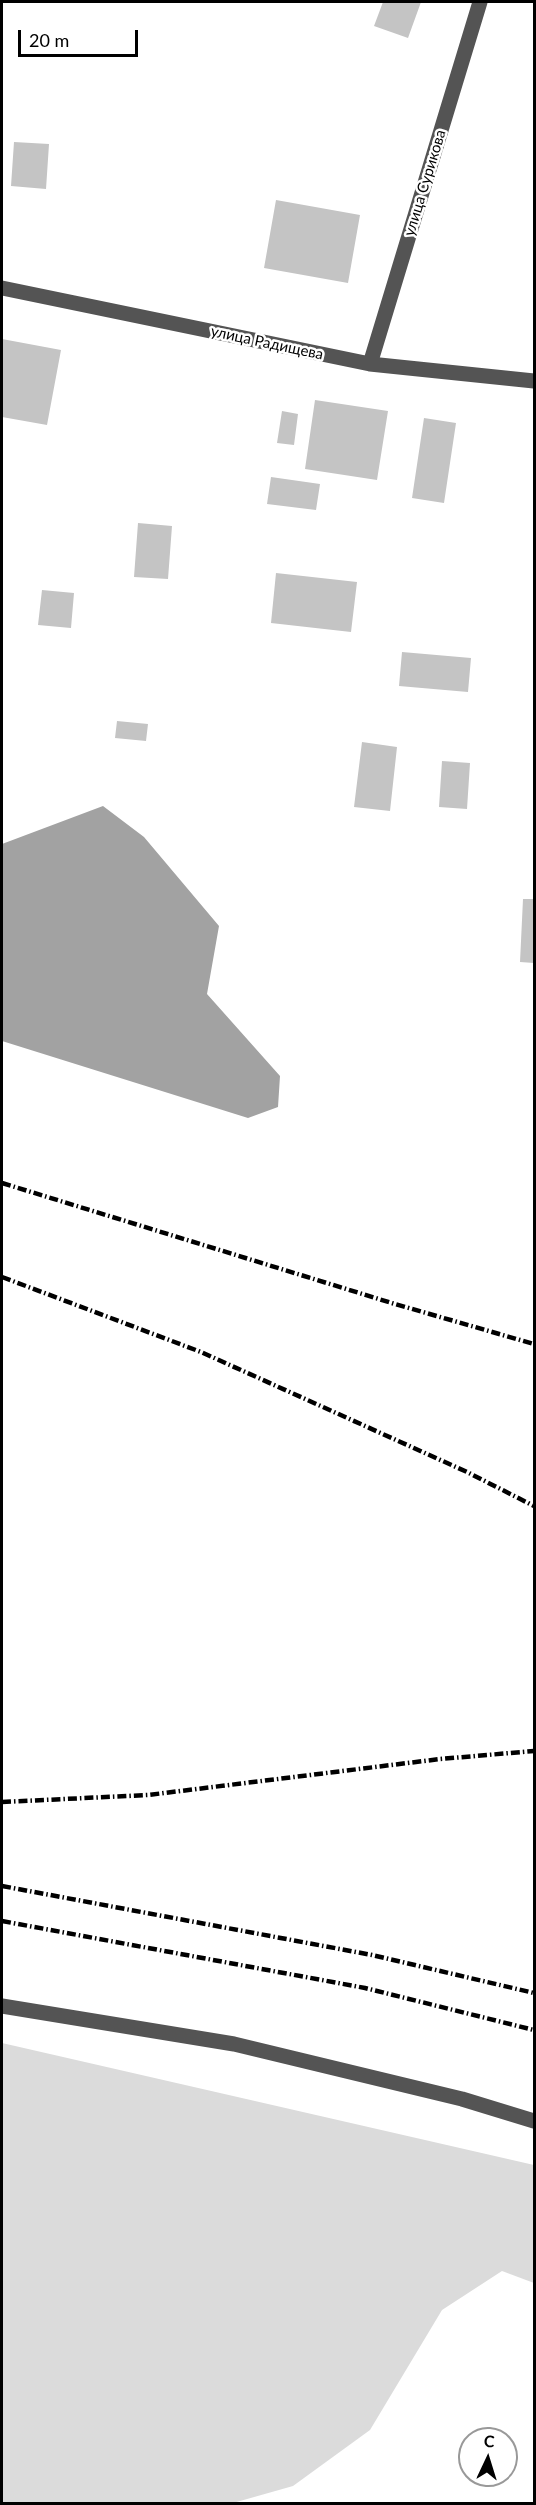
<!DOCTYPE html>
<html>
<head>
<meta charset="utf-8">
<style>
	body { margin:0 }
	#map { position:relative; width:536px; height:2505px; overflow:hidden; background:#fff; font-family:Lato,sans-serif }
	canvas { display:block }
	.frame { position:absolute; inset:0; border:3px solid #000; pointer-events:none }
	.north { position:absolute; left:458px; top:2427px; width:60px; height:60px; box-sizing:border-box; background:#fff; border:2px solid #999; border-radius:50%; rotate:4deg; font-size:16px; font-weight:700; line-height:24px; text-align:center; color:#000 }
	.north::after { content:''; display:block; margin:auto; width:21px; height:27px; background:#000; clip-path:polygon(50% 0,100% 100%,50% 72%,0 100%) }
	.scale { position:absolute; left:18px; top:30px; width:120px; height:27px; box-sizing:border-box; border:3px solid #000; border-top:0; padding-left:8px; font-size:18px; line-height:21px; white-space:nowrap; color:#000; -webkit-text-stroke:4px #fff; paint-order:stroke }
</style>
</head>
<body>
<div id="map">
<canvas width="536" height="2505"></canvas>
<div class="frame"></div>
<div class="north">С</div>
<div class="scale">20 m</div>
</div>
<script>
const ctx = document.querySelector('canvas').getContext('2d');
ctx.lineJoin = 'round';
function fillPath(path, color) { ctx.fillStyle = color; ctx.fill(path, 'evenodd'); }
function strokePath(path, color, width, dash) { ctx.strokeStyle = color; ctx.lineWidth = width; ctx.lineCap = dash ? 'butt' : 'round'; ctx.setLineDash(dash || []); ctx.stroke(path); }
function label(font, color, halo, rows, align = 'center') {
  ctx.font = font + ' Lato,sans-serif'; ctx.lineWidth = 5; ctx.setLineDash([]); ctx.textBaseline = 'middle'; ctx.strokeStyle = halo; ctx.fillStyle = color; for (const [text, x, y, turn = 0] of rows) {
    ctx.save(); ctx.translate(x, y); ctx.rotate((+turn || 0) * Math.PI / 180); ctx.textAlign = isNaN(turn) ? turn : align; if (halo) ctx.strokeText(text, 0, 0); ctx.fillText(text, 0, 0); ctx.restore();
  }
}
const green = new Path2D(`
	M2,2043l532,122v118l-32,-12 -60,39 -72,120 -77,56 -60,17 -231,-1z`);
const water = new Path2D(`
	M103,806l41,31 75,89 -12,68 73,82 -2,31 -30,11 -246,-77v-197z`);
const building = new Path2D(`
	M383,2h38l-13,36 -34,-12z
	M14,142l35,2 -3,45 -35,-3z
	M276,200l84,15 -12,68 -84,-15z
	M2,339l59,11 -14,75 -45,-8z
	M315,400l73,11 -11,69 -72,-11z
	M282,411l16,3 -4,31 -17,-2z
	M424,418l32,5 -12,80 -32,-5z
	M271,477l49,7 -4,26 -49,-6z
	M138,523l34,3 -4,53 -34,-2z
	M276,573l81,9 -6,50 -80,-9z
	M42,590l32,3 -3,35 -33,-3z
	M402,652l69,6 -3,34 -69,-6z
	M117,721l31,3 -2,17 -31,-3z
	M362,742l35,5 -7,64 -36,-4z
	M442,761l28,2 -3,46 -28,-2z
	M523,899h11v64l-14,-1z`);
const minor = new Path2D(`
	M2,288l368,76 164,17
	M370,364l110,-362
	M2,2006l232,38 228,55 72,22`);
const rail = new Path2D(`
	M2,1183l393,121 139,40
	M2,1277l199,75 266,120 67,34
	M2,1802l146,-7 292,-36 94,-8
	M2,1886l370,69 162,38
	M2,1921l363,67 169,42`);
const streetNames = [
	["улица Сурикова",425,183,-73],
	["улица Радищева",267,343,12]
];
fillPath(green, '#dbdbdb');
fillPath(water, '#a2a2a2');
fillPath(building, '#c4c4c4');
strokePath(minor, '#545454', 15);
strokePath(rail, '#000', 4.5, [9, 3, 1.5, 3]);
label('15px', '#000', '#fff', streetNames);
</script>
</body>
</html>
